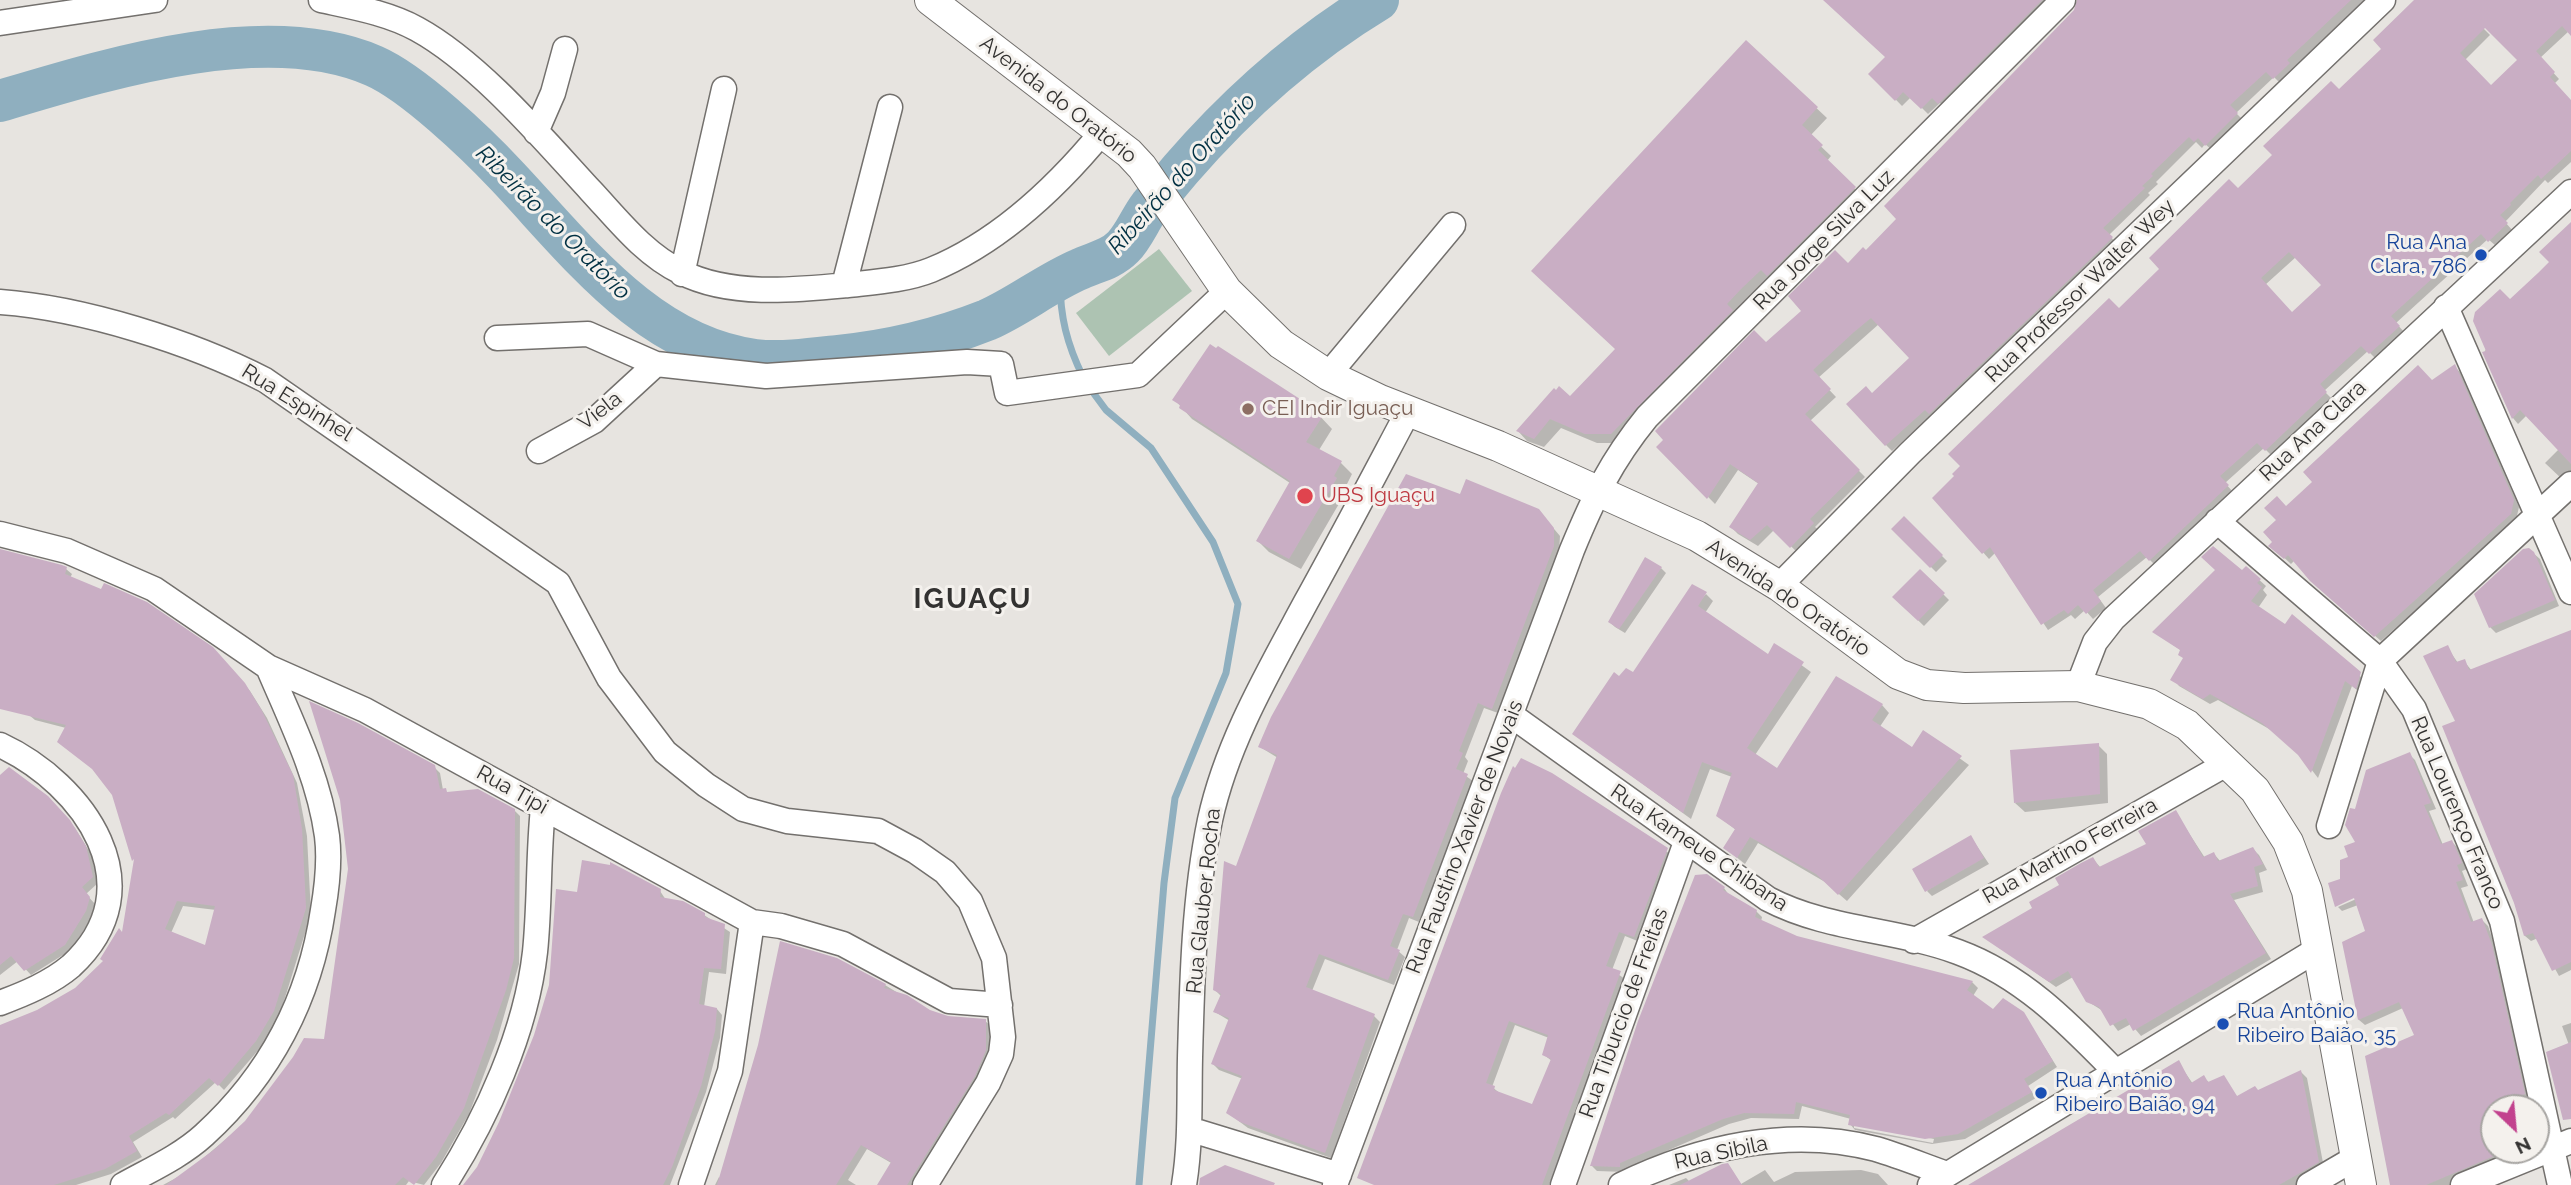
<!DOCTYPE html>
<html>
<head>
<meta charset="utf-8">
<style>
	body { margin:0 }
	#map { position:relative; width:2571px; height:1185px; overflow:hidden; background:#e7e4e0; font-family:Raleway,sans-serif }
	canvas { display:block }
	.north { position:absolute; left:2480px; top:1094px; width:70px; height:70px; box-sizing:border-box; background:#f4f1ed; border:2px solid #a7a5a2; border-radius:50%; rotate:154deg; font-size:19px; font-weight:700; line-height:28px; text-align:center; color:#333231 }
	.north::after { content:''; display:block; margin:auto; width:24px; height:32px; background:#c2428e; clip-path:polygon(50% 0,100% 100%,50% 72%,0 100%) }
</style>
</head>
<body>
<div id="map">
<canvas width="2571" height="1185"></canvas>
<div class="north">N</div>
</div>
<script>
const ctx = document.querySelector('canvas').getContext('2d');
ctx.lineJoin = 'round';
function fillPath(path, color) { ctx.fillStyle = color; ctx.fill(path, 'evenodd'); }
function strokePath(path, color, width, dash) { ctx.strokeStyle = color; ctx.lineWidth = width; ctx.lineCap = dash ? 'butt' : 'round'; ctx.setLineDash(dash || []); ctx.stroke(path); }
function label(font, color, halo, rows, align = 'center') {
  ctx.font = font + ' Raleway,sans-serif'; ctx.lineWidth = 6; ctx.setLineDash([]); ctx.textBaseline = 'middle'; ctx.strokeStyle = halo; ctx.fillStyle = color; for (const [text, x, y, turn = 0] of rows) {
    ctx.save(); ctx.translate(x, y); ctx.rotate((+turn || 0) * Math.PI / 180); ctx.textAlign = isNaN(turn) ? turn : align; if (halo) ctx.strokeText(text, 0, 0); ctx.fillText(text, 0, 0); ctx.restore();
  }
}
const green = new Path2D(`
	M1159,249l33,42 -83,65 -33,-43z`);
const shadow = new Path2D(`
	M1825,0h232l-111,109 -6,-6 -12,11 -17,-17 -9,9 -31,-32 16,-17z
	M2078,0h286l-71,68 2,2 -14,14 -7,-7 -38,36 8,8 -31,30 -8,-7 -3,4 -6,-6 -40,40 2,2 -10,9 2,2 -41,40 9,10 -226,206 -6,-6 -13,-49 38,-38 -32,-34 -61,54 18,19 -26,24 55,56 -50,50 5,4 -22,22 -24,-23 -16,16 -20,-12 -7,-7 28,-43 -21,-14 -23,34 -56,-57 240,-228 180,-214z
	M2416,0h39l35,35 -25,25 26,28 29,-28 -37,-60h88v34l-2,-3 -29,27 19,21 -5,5 17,18v60l-23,21 -3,-3 -40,42 8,9 -17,15 -8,-7 -92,84 9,10 -29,26 -8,-8 -44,40 8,8 -60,57 -8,-8 -39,35 8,9 -77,74 -9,-9 -49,40 8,11 -13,11 -8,-9 -10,9 -4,-4 -23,15 -52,-78 -7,7 -54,-61 303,-307 146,-142zM2296,257l27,28 -31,29 -27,-29z
	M1746,42l81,76 -17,18 21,20 -4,5 37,37 -243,245h-24l-36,-15 -17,19 -17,-6 -9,-10 52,-32 47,-50z
	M2571,224v252l-7,5 -19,-18 14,-14 -32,-34 -9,9 -5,-6 -29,-65 26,-52 41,-39z
	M2455,367l5,5 59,135 -3,13 -135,121 -63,-54 -23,-27 -4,4 -14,-13 9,-43 146,-126z
	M1175,400l141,12 16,17 -13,21 22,13 11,11 -7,14 2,2 -46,79 -32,-17 -11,-11 32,-58 -98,-64z
	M1461,496l83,21 16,19 -1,17 -61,160 -14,-5 -19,49 3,4 -5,13 10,7 -54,141 -10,-4 -12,32 8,7 -11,28 -69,-26 -13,32 62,25 6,6 -49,136 -83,-30 -20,-15 15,-34 -24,-9 -6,-6 17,-43 -15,-9 7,-15 -7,-7 10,-126 12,4 41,-110 -18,-11z
	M1904,518l43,43 -11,11 -43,-43z
	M0,551l66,18 6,5 -2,4 148,77 32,36 17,27 30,65 10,53 4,78 -32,103 -18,30 -37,43 -8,-8 -41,37 -2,-2 -40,25 9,15 -31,17 -35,11h-76v-159l38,-14 38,-23 29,-27 18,-27 12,-72 -21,-69 -48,-66 -31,-8 -6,-5 -29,-9zM183,906l33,4 -10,37 -35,-14z
	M2533,553l7,6 19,47 -63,27 -6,-6 -14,-33z
	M1661,568l5,5 -41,60 -10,-6 -5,-5z
	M2246,568l20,18 -3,4 4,5 -9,13 109,73 -5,13 -10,-8 -34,92 -17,-22 -30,-26 -53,-30 -8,4 -31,-18 -6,-7 12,-20 -3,-8 -28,-19z
	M1920,571l29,29 -25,26 -30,-29z
	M1706,594l7,7 -8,12 63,43 7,-10 36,26 -56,83 23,16 104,-66 7,8 -10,15 33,21 11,-17 46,33 -122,136 -22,-19 -67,-39 -13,21 -20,-16 11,-18 -18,-14 14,-39 -22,-8 -19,50 -117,-85 45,-56 14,-3z
	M2571,637v333l-12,6 -21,-38 -7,3 -6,-5 -68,-214 -10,-75 11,16 6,-2 8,10z
	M2098,745l9,9 1,49 -83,9 -10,-9z
	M2409,754l6,6 21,49 -7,2 14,34 9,-3 6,6 9,21 -5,2 6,15 -7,2 13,35 8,-3 6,6 9,26 33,148 -7,2 2,6h-31v42h22l1,4 -61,31h-64l24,-149 -13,-28 -38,17 -6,-5 -15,-77 23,-12 -9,-26 -16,6 -4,-4 25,-11 -1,-3 -26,13 6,-26 15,-37 -1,-33z
	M433,766l7,7 3,17 6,4 65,16 6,6 -1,148 -22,76 -28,74 -28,49 -17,22 -15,-4 -3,4h-243l24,-13 59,-50 79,-81z
	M1514,769l159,86 -33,87 -15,-6 -13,34 13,9 -76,206h-174zM1515,1025l34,13 -5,17 8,6 -19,45 -32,-12 -9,-7z
	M0,777l54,27 21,24 16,26 7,29 -12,11 9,10 -3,13 -21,33 -40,25 -13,-14 -18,14z
	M2176,813l29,45 9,-4 7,8 32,-13 6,6 8,15 -8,3 4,19 -29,8 37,59 -130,77 -10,-12 -13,7 -15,-20 -16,-10 -14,-24 -17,10 -71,-50 49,-29 59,-49 8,9 47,-24z
	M1971,837l18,27 -57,32 -5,-5z
	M1696,877l28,11 5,7 27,16 6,6 -1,5 35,15 176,45 6,6 -5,8 20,15 30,2 34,54 -29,19 8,12 -71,41 -33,5 -77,-14 -5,-6 1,-5 -49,-13 -3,13 -48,-1 -22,6 -104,45v3l-28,-1 -5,-5zM1854,1124l80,15 -1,4 -79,-15z
	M660,891l6,9 38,15 26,17 -4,42 -17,-2 -5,35 13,2 5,6 -2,23 -14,54 -36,93h-205l14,-17 22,-45 34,-87 43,-142z
	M885,985l44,27 19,6 37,3 6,5v30l-76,129h-36l14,-21 -26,-15 -19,31 8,5h-141l4,-8 2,2z
	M2571,1023v84l-2,-62 -7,-19z
	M2178,1062l15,22 11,-6 6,5 13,-6 15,21 20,-6 43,-20 6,6 17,90 -20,17h-330z
	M1728,1165l13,19 24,-14 9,12 21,-10 66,-2 17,4 10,11h-219l17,-7 4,4z`);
const stream = new Path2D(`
	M1060,280c0,37 7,64 23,97
	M1089,387l17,23 45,38 62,94 25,62 -12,69 -51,125 -11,85 -25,302`);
const river = new Path2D(`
	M0,101c107,-32 266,-82 374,-35 39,17 102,77 132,109 70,74 141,171 249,185 26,3 56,-1 82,-4 51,-5 102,-17 150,-36 32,-14 60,-37 93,-51 15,-7 30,-9 43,-22 11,-11 17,-28 27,-41 10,-12 21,-25 31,-37 58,-67 121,-123 197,-169`);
const building = new Path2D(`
	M1823,0h219l-104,104 -6,-6 -11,11 -18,-17 -8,9 -27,-27 17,-17z
	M2077,0h274l-64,60 3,3 -17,16 -7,-7 -36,33 8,8 -33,33 -7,-8 -4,4 -5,-5 -38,37 2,2 -11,10 3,2 -42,40 10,9 -11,11 -173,166 -4,-4 -40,36 -39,-42 20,-18 6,7 37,-35 -38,-40 -17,14 -41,38 18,19 -26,25 55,56 -50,49 4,4 -24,25 -23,-23 -17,15 -21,-13 29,-44 -28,-19 -23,35 -51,-52 7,-7 -8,-9 99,-101 12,12 35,-31 -13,-15 47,-46 13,13 15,-16 3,3 30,-31 -12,-13 190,-196z
	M2414,0h157v36l-9,-10 -26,25 19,21 -5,5 21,23v51l-30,28 -3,-4 -28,28 1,2 -11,10 8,8 -20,19 -7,-8 -90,82 9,10 -11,10 -20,18 -8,-8 -41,38 7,8 -62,59 -8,-8 -37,33 9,9 -80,76 -9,-10 -47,39 8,11 -15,13 -8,-9 -10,9 -4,-4 -23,15 -51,-78 -8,7 -50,-56 22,-22 -2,-2 8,-8 -12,-12 161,-156 10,10 40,-39 -10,-11 80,-79 9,9 34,-33 -9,-9 68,-65 8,8 42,-40 -8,-9zM2485,28l32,32 -26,25 -31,-32zM2289,252l32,33 -29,27 -31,-34z
	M1746,40l72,67 -16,18 21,20 -5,5 38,37 -89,89 -6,-6 -20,19 -14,15 6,6 -122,124h-26l-35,-15 -16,20 -18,-8 38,-43 2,2 3,-4 11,10 45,-47 -84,-78z
	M2571,222v242l-51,-54 -8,9 -30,-67 4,-1 -13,-30 2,-9 25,-23 10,10 28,-26 11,-11 -10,-10z
	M1210,344l6,4 2,-2 99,64 5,7 -16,25 36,19 -8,15 3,2 -48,81 -33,-18 34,-60 -111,-73 1,-3 -8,-5z
	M2455,364l59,136 -3,14 -137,123 -64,-56 -22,-26 -4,4 -16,-13 4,-4 -9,-10 13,-12 -12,-12 13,-12 9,10 26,-24 -9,-10 115,-107 14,15z
	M1406,474l54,20 6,-15 73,30 15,19v18l-62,163 -14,-6 -19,48 4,2 -7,16 12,5 -55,143 -10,-3 -13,32 10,4 -12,30 -69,-26 -13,33 69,27 -50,139 -85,-31 -14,-9 16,-37 -31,-12 18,-46 -16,-6 8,-18 -8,-4 11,-129 12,5 41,-111 -19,-8 13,-30z
	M1904,516l39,39 -13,13 -39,-39z
	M2213,546l29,24 4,-4 15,13 -4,4 5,4 -11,14 34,23 7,-10 69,58 -5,17 -11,-8 -34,92 -13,-18 -36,-32 -52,-29 -7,5 -33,-19 13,-22 -5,-3 2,-5 -28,-18 63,-62 -14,-13z
	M2529,548l5,4 21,48 -66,28 -15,-34 49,-45z
	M0,549l62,16 5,2 -2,7 36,15 3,-6 43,19 66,45 32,36 17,28 31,64 9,54 4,79 -32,103 -18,30 -38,45 -9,-8 -40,37 -3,-2 -37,23 8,15 -32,18 -51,16h-54v-160l37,-15 38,-22 28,-27 -3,-2 19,-31 3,4 12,-73 -2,2 -20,-66 -20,-26 -35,-27 9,-17 -66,-16zM177,901l38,5 -10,39 -40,-16z
	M1645,557l17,10 -43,62 -11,-7z
	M1920,569l25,24 -27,28 -26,-24z
	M1692,584l15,8 -9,14 70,48 6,-11 30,19 -57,86 30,20 59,-92 47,28 -11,16 40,27 11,-17 39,26 -124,139 -22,-21 -66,-37 -13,21 -14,-10 12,-19 -19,-13 16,-43 -30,-11 -19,51 -111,-79 42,-62 5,4 7,-8 7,4z
	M2571,630v332l-19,9 -19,-38 -9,3 -10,-33 -72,-177 13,-5 -32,-65 25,-11 8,17 9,-3 4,11z
	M309,701l49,22 77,42 5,24 6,-1 1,4 31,-3 37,20 -1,149 -8,32 -42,118 -28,49 -22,28 -11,-8 -8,8h-229l49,-36 30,-28 48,-64 11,-19 20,1 24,-170 -8,-69z
	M2099,743l1,51 -86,9 -4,-53z
	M2410,752l21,51 -7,2 17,39 11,-4 10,23 -5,2 6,15 -7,2 15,40 11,-4 10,27 33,149 -7,2 4,12h-28v48l-68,29h-36l-25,-129 49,-21 -15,-33 -41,18 -16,-78 23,-11 -11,-33 -19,9 -7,-24 12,-4v-19l8,-3 -4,-11 11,-4 -10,-17 5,-17 5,1 11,-39z
	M1521,758l31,15 116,75 -34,89 -15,-5 -13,34 15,5 -79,214h-168l-17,-7 144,-385 12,-27 2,2zM1509,1021l39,14 -6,20 9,4 -19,45 -38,-14 1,-4 -9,-3z
	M9,767l39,29 22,24 16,26 7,31 -11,10 8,10 -4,14 -21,34 -41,26 -13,-15 -11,9v-190z
	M2176,810l27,47 11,-5 4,9 35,-14 10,17 -9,3 4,19 -28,8 36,59 -133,78 -7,-13 -16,8 -11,-19 -13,-5 -18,-31 -19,11 -67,-45 50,-29 -3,-6 30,-17 -4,-7 26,-15 12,-6 6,10 47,-23 -8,-13z
	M1971,835l13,23 -59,34 -13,-23z
	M582,860l28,5v-3l51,27 -1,8 23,4 22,12v4l20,7 -4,45 -17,-1 -5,36 18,4 -2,23 -14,55 -29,81 -9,18h-200l14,-18 22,-45 35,-87 15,-50 7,-96 21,3z
	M1707,874l18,13 -2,3 34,20 -2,7 42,19 176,45 -6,9 26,19 10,-11 21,14 29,49 -29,18 8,13 -74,42 -33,5 -77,-14 2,-10 -54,-13 -2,12 -50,-1 -21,6 -103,44v4l-30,-1 48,-145 57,-146z
	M780,941l57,17 49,26 -2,4 23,7 23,15 18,6 38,3v31l-11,26 -68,109h-30l14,-23 -30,-17 -25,40h-119l41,-140z
	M2571,1042v77l-8,1 -17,-68z
	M2179,1060l12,23 13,-8 4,7 16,-7 13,21 18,-10 3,4 43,-20 18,92 -40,23h-311z
	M1728,1163l14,22h-62l42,-21z
	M1225,1165l50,18 -1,2h-75l1,-7z`);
const minor = new Path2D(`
	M321,0c32,7 67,13 96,29 62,34 126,110 174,162 27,29 53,63 90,81 49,25 115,18 167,13 27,-3 58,-5 83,-15 68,-28 126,-83 172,-139
	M0,23l155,-23
	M536,132l17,-39 12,-44
	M682,274l42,-185
	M844,285l46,-178
	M0,302c83,6 191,40 265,78l293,203 51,95 56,74 41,33 37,24 44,12 91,10 37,20 30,21 25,29 24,57 9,79 -2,17 -13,29 -63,102
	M2446,307l125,285
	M497,338l91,-4 68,30 110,12 201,-14 34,2 6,29 131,-18 89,-84
	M1328,375l125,-150
	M539,451l55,-30 62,-57
	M2217,521l163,140 34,48 88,212 58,264
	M0,534l67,17 87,38 114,78 97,43 387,212 29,4 62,18 106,57 51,4
	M1779,586l131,-133 473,-453
	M2078,686l17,-44 18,-23 458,-427
	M1511,715l257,184c59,31 128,30 190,53 65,24 110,71 157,119
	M0,745c84,39 157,142 71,221 -20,17 -47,28 -71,37
	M2329,826l51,-165 191,-177
	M1914,941l314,-178
	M1192,1130l147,45
	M123,1185c27,-15 58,-29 81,-50 66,-60 106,-137 119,-225 4,-23 7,-50 4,-74 -8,-59 -36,-115 -59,-169
	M444,1185c43,-67 82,-153 91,-233 5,-48 3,-96 8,-144
	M691,1185l39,-114 22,-149
	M1184,1185c7,-43 5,-84 6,-127 2,-78 4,-161 20,-238 17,-78 59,-149 96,-218 35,-63 69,-128 103,-192
	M1335,1185l237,-635c21,-51 39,-89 75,-133l416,-417
	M1563,1185l123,-343
	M1621,1185c78,-38 169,-59 255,-36 24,7 48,17 71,25
	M1930,1185l388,-236
	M2309,1185l48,-28
	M2463,1185l108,-44`);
const major = new Path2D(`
	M930,0l199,153 13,14 85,124 54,53 47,31 52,25 118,46 199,90 82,50 119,88 29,11 37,3 114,-2 71,18 38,21 68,65 33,52 19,49 54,294`);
const markers = [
	[2481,255,7,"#1a4fb4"],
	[1248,409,7,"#8d6e63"],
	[1305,496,9,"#e0444e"],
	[2223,1024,7,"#1a4fb4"],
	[2041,1093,7,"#1a4fb4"]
];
const streetNames = [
	["Avenida do Oratório",1058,100,38],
	["Rua Jorge Silva Luz",1824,240,-45],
	["Rua Professor Walter Wey",2080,291,-44],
	["Rua Espinhel",297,403,32],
	["Viela",600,411,-38],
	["Rua Ana Clara",2313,431,-43],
	["Avenida do Oratório",1788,598,34],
	["Rua Tipi",512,790,29],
	["Rua Lourenço Franco",2457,813,67],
	["Rua Faustino Xavier de Novais",1465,837,-69],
	["Rua Kameue Chibana",1699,848,34],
	["Rua Martino Ferreira",2070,851,-29],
	["Rua Glauber Rocha",1204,901,-84],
	["Rua Tiburcio de Freitas",1624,1013,-70],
	["Rua Sibila",1721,1153,-12]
];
const transitNames = [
	["Rua Ana",2467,243,"right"],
	["Clara, 786",2467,267,"right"],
	["Rua Antônio",2237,1012],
	["Ribeiro Baião, 35",2237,1036],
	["Rua Antônio",2055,1081],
	["Ribeiro Baião, 94",2055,1105]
];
const educationNames = [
	["CEI Indir Iguaçu",1262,409]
];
const healthNames = [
	["UBS Iguaçu",1321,496]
];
const waterNames = [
	["Ribeirão do Oratório",1182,174,-48],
	["Ribeirão do Oratório",553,223,45]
];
const districtNames = [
	["IGUAÇU",973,600]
];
fillPath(green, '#adc3b2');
fillPath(shadow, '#0003');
strokePath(stream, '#8fafbf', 7);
strokePath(river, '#8fafbf', 42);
fillPath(building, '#c9aec4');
strokePath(minor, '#73706d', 27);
strokePath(major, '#73706d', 32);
strokePath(minor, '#fff', 24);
strokePath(major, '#fff', 30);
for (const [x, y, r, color] of markers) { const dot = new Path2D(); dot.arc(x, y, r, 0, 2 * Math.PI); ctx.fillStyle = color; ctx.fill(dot); strokePath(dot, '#f4f1ed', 2.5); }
label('21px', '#333231', '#f4f1ed', streetNames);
label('21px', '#164399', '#f4f1ed', transitNames, 'left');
label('21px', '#785e54', '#f4f1ed', educationNames, 'left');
label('21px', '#be3a42', '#f4f1ed', healthNames, 'left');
label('italic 23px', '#013042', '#f4f1ed', waterNames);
ctx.letterSpacing = '2px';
label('bold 28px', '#333231', '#f4f1ed', districtNames);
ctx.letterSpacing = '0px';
</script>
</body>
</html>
